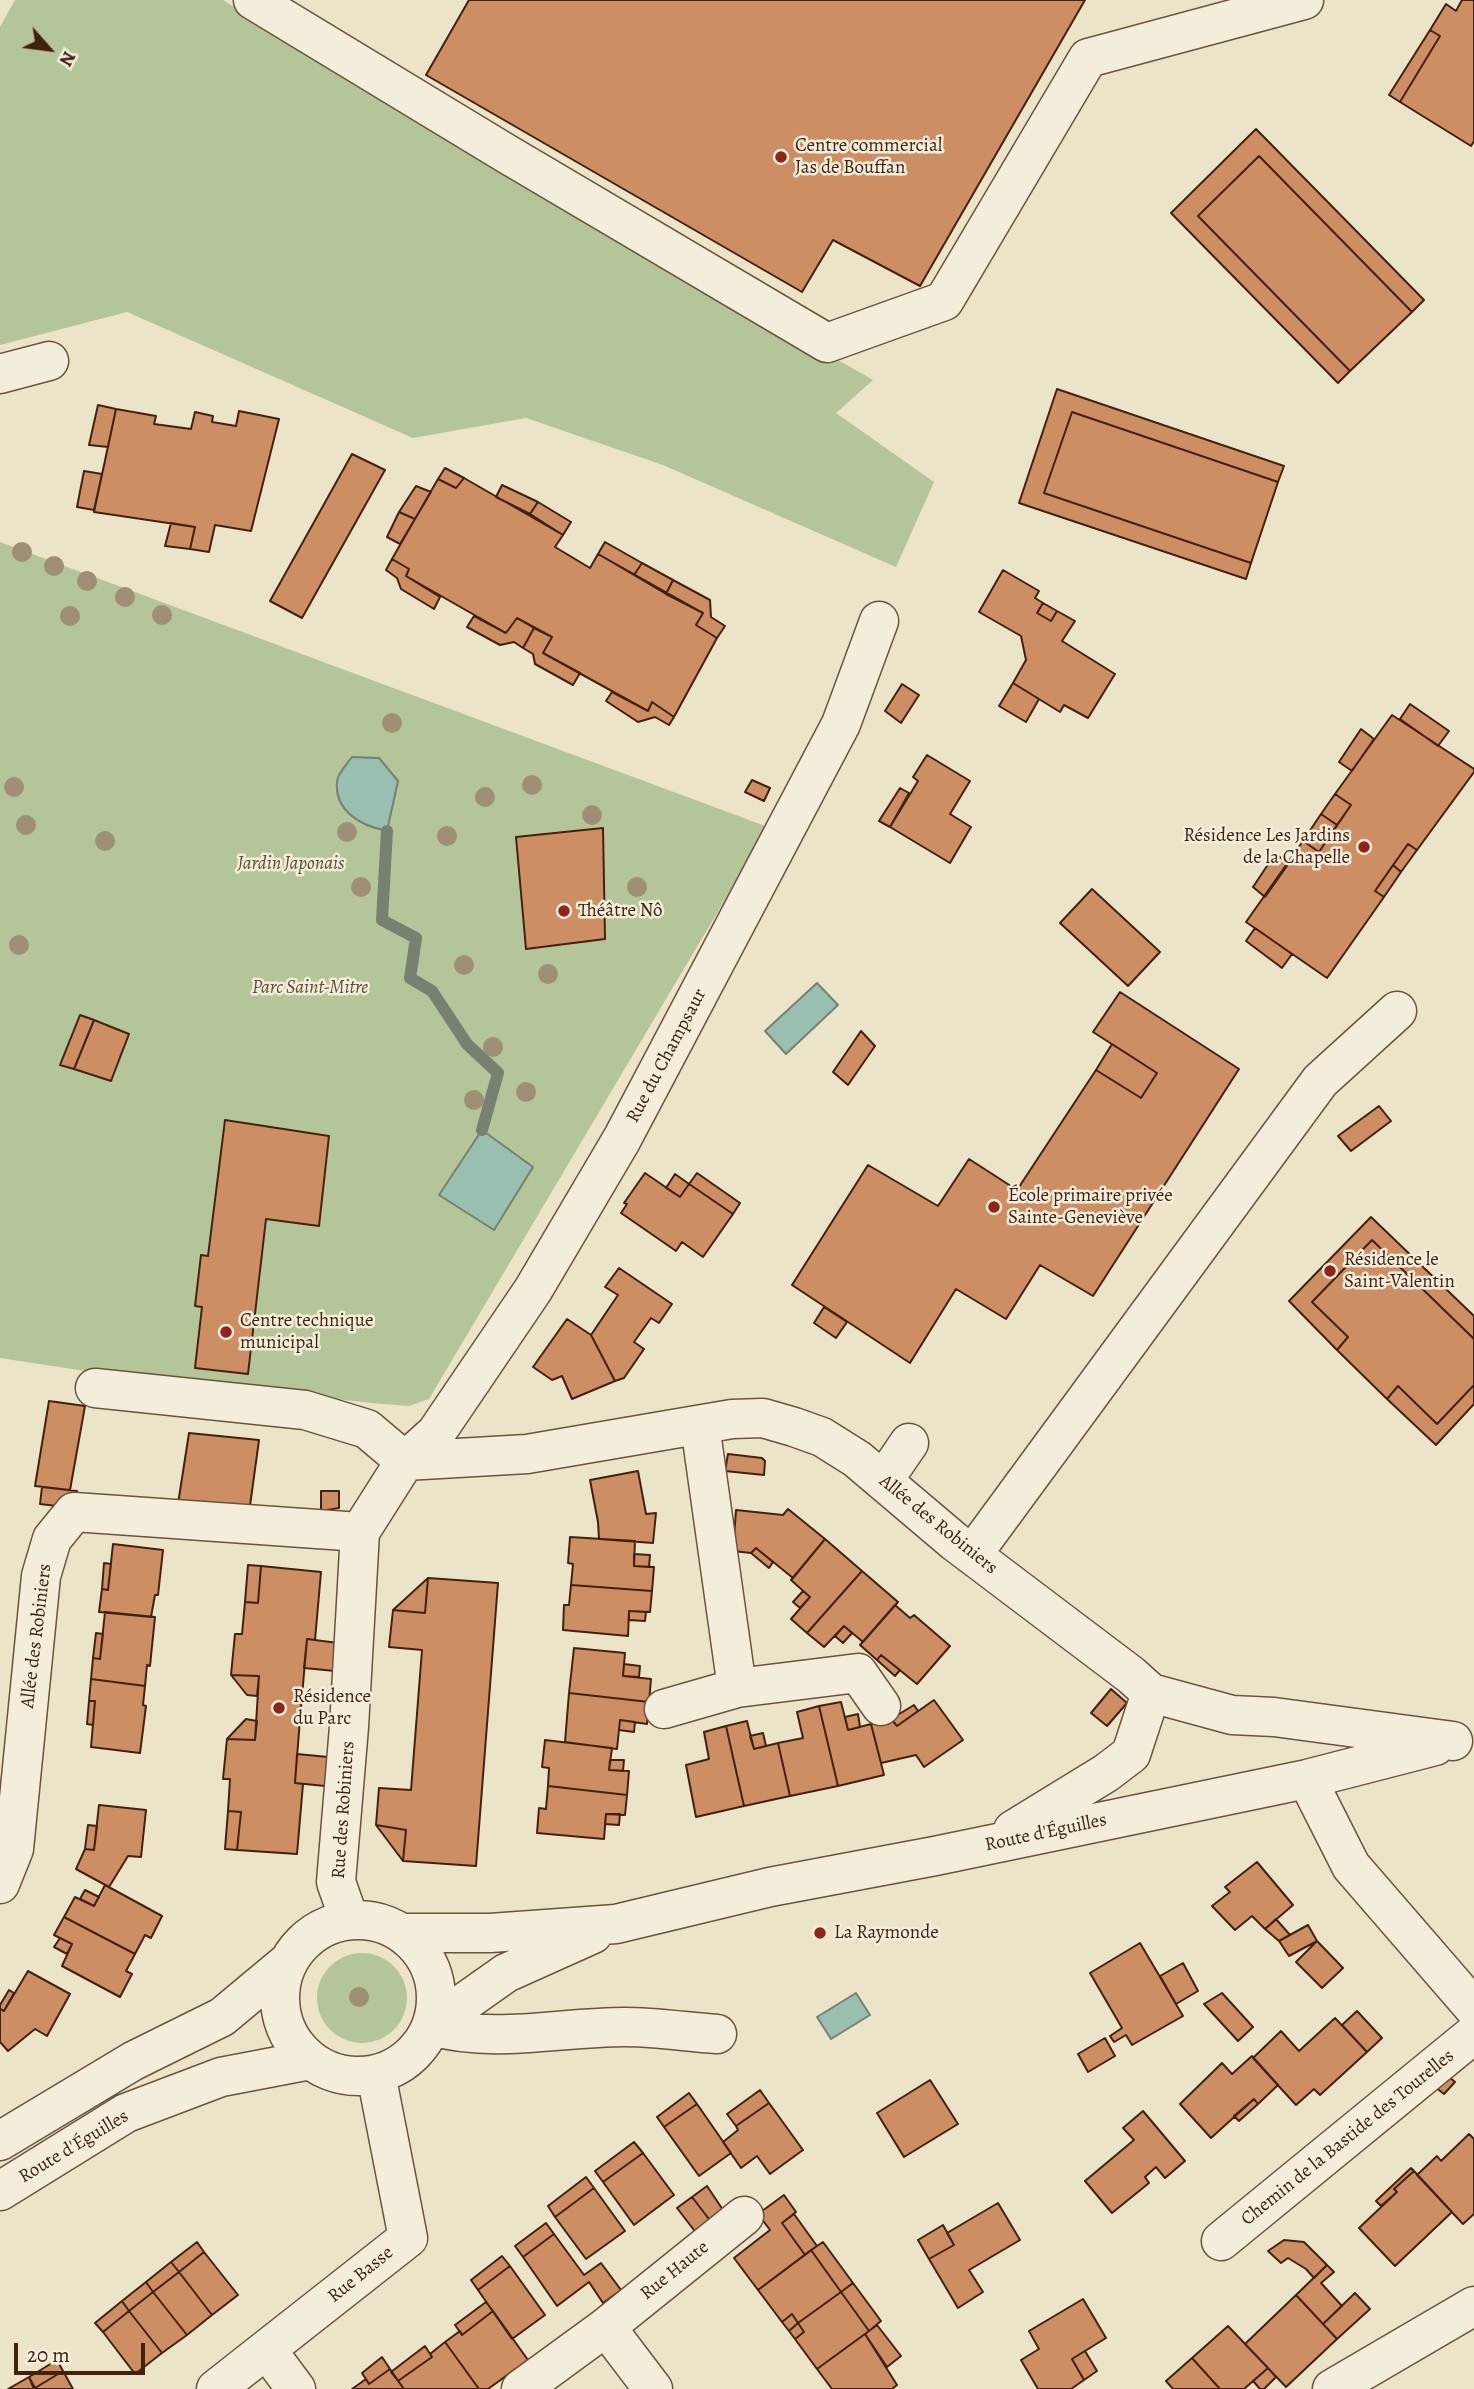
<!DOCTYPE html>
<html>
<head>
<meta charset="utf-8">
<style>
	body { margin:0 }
	#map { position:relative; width:1474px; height:2389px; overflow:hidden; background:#ece4c8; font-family:Alegreya,serif }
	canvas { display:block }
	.north { position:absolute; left:14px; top:14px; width:70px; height:70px; -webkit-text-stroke:5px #f3eddb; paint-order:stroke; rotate:118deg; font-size:19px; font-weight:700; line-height:28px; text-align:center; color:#432110 }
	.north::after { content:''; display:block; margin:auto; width:24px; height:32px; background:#432110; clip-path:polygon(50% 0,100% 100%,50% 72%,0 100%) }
	.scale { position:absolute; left:14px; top:2343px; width:131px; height:32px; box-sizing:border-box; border:4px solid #432110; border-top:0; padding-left:9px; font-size:21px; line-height:24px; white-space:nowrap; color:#432110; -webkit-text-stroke:5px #f3eddb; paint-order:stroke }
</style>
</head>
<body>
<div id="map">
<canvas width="1474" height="2389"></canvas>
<div class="north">N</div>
<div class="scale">20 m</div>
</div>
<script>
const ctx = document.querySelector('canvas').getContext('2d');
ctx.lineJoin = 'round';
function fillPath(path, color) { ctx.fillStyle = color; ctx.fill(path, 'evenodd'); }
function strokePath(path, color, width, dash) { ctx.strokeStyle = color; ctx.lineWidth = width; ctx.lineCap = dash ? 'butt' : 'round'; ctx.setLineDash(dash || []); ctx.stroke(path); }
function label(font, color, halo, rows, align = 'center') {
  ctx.font = font + ' Alegreya,serif'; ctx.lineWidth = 5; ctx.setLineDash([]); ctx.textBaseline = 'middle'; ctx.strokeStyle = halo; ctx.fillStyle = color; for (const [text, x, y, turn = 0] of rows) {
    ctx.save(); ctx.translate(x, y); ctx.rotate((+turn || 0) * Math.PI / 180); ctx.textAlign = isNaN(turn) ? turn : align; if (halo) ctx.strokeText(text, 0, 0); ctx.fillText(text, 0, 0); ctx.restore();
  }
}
const green = new Path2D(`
	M15,0h208l155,96 495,284 -37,33 98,69 -38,85 -233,-102 -137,-47 -113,20 -286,-126 -127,33v-318z
	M0,542l768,285 -339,572 -20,7 -38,-3 -286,-32 -85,-13z
	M317 1998a45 45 0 1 1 90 0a45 45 0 1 1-90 0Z`);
const water = new Path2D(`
	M352,757l27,1 19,23 -11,50c-26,-5 -53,-20 -50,-50 1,-8 10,-17 15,-24z
	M817,983l21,22 -52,49 -21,-23z
	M482,1130l51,37 -39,63 -55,-35z
	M856,1993l14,22 -39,24 -14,-22z`);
const stream = new Path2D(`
	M387,831l-5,89 34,18 -6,40 22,13 35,53 31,29 -16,57`);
const building = new Path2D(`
	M469,0h616l-165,286 -87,-46 -31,52 -376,-217z
	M1462,0h12v141l-3,5 -71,-44 40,-66 -10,-6 16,-26 10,7z
	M1430,30l10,6 -40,66 -11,-7z
	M1256,129l168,171 -12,12 -153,-156 -61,60 152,155 -12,12 -167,-170z
	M1259,156l153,156 -62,59 -152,-155z
	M1057,389l227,77 -6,16 -206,-70 -28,81 207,70 -5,16 -227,-76z
	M98,405l18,4 -8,38 -19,-2z
	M116,409l40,7 -2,8 37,5 4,-17 18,4 -1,6 24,4 3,-15 40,8 -28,112 -36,-6 -6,27 -19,-3 5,-22 -101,-15z
	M1072,412l206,70 -27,81 -207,-70z
	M352,454l33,16 -83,148 -32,-17z
	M445,468l19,10 -8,10 -18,-9z
	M84,471l18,3 -8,36 -17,-3z
	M464,478l99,57 -8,12 35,21 8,-14 105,59 -7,12 21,13 -43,79 -22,-15 -4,9 -105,-58 9,-16 -35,-19 -11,15 -100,-57 3,-7 -17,-10 46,-80 18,9z
	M502,485l36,17 -8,12 -34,-17z
	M416,486l15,6 -16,27 -16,-7z
	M538,502l33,20 -8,13 -33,-21z
	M399,512l16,7 -15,25 -13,-7z
	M171,523l24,4 -5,22 -25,-3z
	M605,542l37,21 -8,12 -36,-21z
	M392,559l17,10 -3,7 34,21 -6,12 -33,-20 -4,-11 -11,-8z
	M642,563l31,17 -7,14 -32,-19z
	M1003,570l36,21 -4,7 8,5 -6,10 14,8 6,-10 18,10 -13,20 53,33 -27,44 -24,-13 -4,7 -47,-29 13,-23 -5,-24 -42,-24z
	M673,580l37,20 1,17 14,9 -8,12 -21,-13 7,-12 -37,-19z
	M1043,603l14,8 -6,10 -14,-8z
	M474,616l32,17 11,-15 17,10 -11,20 -9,-6 -14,3 -33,-18z
	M534,628l18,9 -9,16 37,20 -7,12 -38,-21 -2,-10 -10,-6z
	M1013,683l26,16 -13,23 -27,-16z
	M902,684l17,11 -18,28 -16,-12z
	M612,692l36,19 4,-9 22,15 -5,8 -14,-8 -17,5 -32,-21z
	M1410,704l39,27 -11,15 -38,-27z
	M1392,715l82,54v3l-57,78 -9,-6 -33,47 9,6 -57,81 -81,-56 57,-81 16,11 32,-47 -16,-11z
	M1361,729l13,10 -22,32 -13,-9z
	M927,755l43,26 -20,33 21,13 -21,36 -60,-36 28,-46 -5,-4z
	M752,780l18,8 -6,13 -19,-9z
	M900,788l9,5 -19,34 -11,-6z
	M1335,794l16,11 -14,20 -16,-11z
	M1321,814l16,11 -18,27 -16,-11z
	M603,828l2,111 -79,10 -10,-112z
	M1408,844l9,6 -16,22 -8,-7z
	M1275,854l14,9 -24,34 -12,-10z
	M1393,865l8,7 -17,25 -9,-6z
	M1092,889l68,63 -32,34 -68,-63z
	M1255,928l37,26 -10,14 -36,-27z
	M1120,992l119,77 -146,227 -53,-31 -34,54 -50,-30 -46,74 -118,-78 76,-120 70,41 31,-47 48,31 79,-120 45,28 16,-25 -64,-41z
	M80,1015l14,5 -20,49 -14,-4z
	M94,1020l35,14 -18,47 -37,-12z
	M861,1031l14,15 -27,39 -15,-13z
	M1112,1044l45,29 -16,25 -45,-28z
	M1379,1106l12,15 -40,30 -13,-15z
	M225,1120l104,16 -10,90 -53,-7 -18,155 -53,-6 7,-61 -7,-1 6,-51 7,1z
	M645,1173l35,24 9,-13 44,30 -30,43 -21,-15 -6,9 -55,-38 6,-9 -3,-1z
	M697,1173l43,30 -7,11 -44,-30z
	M675,1174l14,10 -9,13 -14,-9z
	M1371,1217l103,99v23l-102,-99 -60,62 36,35 -11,13 -48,-49z
	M1372,1240l102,99v46l-37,39 -39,-38 -11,13 -50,-49 11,-13 -36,-35z
	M619,1268l53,36 -13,19 -8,-5 -17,24 10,7 -20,29 -9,3 -24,-46 27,-40 -13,-8z
	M824,1307l23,15 -11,16 -22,-15z
	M567,1319l24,16 24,46 -43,18 -10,-23 -10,4 -19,-13z
	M1474,1385v19l-38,41 -49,-46 11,-13 39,38z
	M49,1401l36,5 -15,84 -35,-4z
	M189,1433l70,7 -10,73 -71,-9z
	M728,1454l34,4 3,3 -1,14 -39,-4z
	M638,1471l8,43 10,-1 -3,30 -54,-4 -1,-17 -8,-42z
	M42,1487l35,4 -3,17 -34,-4z
	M321,1491h18v17l-18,3z
	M788,1509l37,30 -32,39 -37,-30 -5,5 -18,-2 3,-41 47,5z
	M570,1537l65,4 -1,25 20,1 -2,24 -81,-6 2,-21 -5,-1z
	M825,1539l37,32 -55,62 -16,-14 19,-22 -19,-17z
	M113,1544l50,6 -5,45h-3l-4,22 -52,-5 3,-23 6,1z
	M756,1548l17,14 -4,6 -18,-15z
	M634,1554l16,1 -1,12 -15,-1z
	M104,1563l7,1 -3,26 -6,-1z
	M248,1565l13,1 -3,37 -13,-1z
	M261,1566l60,6 -6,68 -8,-1 -7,80 -5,64 8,1 -6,70 -60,-4 4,-38 -13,-1 2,-32h-7l4,-40 28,1 4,-64 -28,-1 4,-41h7l3,-32 13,1z
	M862,1571l36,31 -35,40 -19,-16 -20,21 -17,-14z
	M428,1578l70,5 -22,283 -73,-5 3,-31 -30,-5 3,-37 32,2 11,-140 -33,-3 4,-37 32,3z
	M428,1578l-3,35 -32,-3z
	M571,1585l81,6 -2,21 -21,-1 -1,25 -65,-6 1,-25h5z
	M803,1591l7,6 -10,11 -7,-6z
	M895,1605l15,13 4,-3 36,31 -33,38 -36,-29 -4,5 -17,-15z
	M629,1611l17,1 -1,9 -16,-1z
	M105,1612l50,5 -5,49 -3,-1 -2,21 -54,-7 2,-21 7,1z
	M844,1626l8,7 -9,10 -8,-7z
	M96,1633l7,1 -3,25 -7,-1z
	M307,1639l31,4 -3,28 -31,-3z
	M574,1648l51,5 -2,23 28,3 -2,23 -80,-9z
	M881,1655l19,15 -5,6 -18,-16z
	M624,1664l16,2 -1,11 -16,-1z
	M231,1675l28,1 -2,20 -10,-1z
	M91,1679l54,7 -2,19 3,1 -6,47 -49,-6 4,-46h-6z
	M1111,1689l16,14 -20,23 -16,-13z
	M569,1693l80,9 -2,22 -27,-4 -3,29 -52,-7z
	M934,1700l29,40 -39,27 -8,-12 -35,8 -10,-39 20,-5 6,7z
	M89,1701h6l-2,24 -6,-1z
	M841,1702l7,28 23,-6 13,51 -46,11 -19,-80z
	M914,1705l4,6 -21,15 -6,-7z
	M819,1706l19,80 -48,10 -12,-53 25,-5 -6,-26z
	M858,1714l2,13 -12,3 -3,-13z
	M246,1719l11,2 -2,19 -28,-1z
	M620,1720l15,2 -1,10 -15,-2z
	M747,1721l7,28 24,-6 12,53 -46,10 -18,-80z
	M726,1726l18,80 -48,11 -10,-52 23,-6 -5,-27z
	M763,1733l3,13 -12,3 -4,-13z
	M545,1740l67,8 -3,22 20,1 -2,24 -79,-9 1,-18 -7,-1z
	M297,1754l31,3 -3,29 -30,-3z
	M610,1760h14l-1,11 -14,-1z
	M548,1786l79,9 -2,20 -19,-1 -2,25 -67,-6 2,-25 7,1z
	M99,1805l47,5 -5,47 -13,-1 -19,31 -33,-18 9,-20 9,1z
	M228,1811l13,1 -4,38 -12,-1z
	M606,1814h14l-1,11 -14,-1z
	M88,1825l9,1 -3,24 -9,-1z
	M376,1825l30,5 -3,31z
	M1257,1862l36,43 -28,24 -13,-13 -17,14 -23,-24 18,-14 -5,-5z
	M105,1885l57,31 -11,22 -6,-3 -10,19 -71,-37 11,-20 19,9z
	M85,1890l14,7 -5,9 -14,-7z
	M64,1917l71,37 -9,17 6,3 -12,23 -58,-31 10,-22 -18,-9z
	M1276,1919l14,16 -11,6 -14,-12z
	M1308,1925l9,16 -28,15 -10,-15z
	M60,1938l12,6 -5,10 -13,-7z
	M1317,1941l26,27 -21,20 -26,-26z
	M1140,1943l43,73 -51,29 -6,-10 -12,7 -4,-6 12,-8 -32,-55z
	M1183,1963l15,28 -22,13 -16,-28z
	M28,1971l42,23 -23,42 -12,-7 -27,22 -8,-9v-33l4,2z
	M9,1990l5,3 -10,18 -4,-2v-4z
	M1222,1993l31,34 -15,14 -34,-37z
	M1357,2011l25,27 -15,14 -25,-27z
	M1335,2018l32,34 -47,43 -6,-6 -18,16 -43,-47 28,-27 18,20z
	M1105,2038l10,18 -27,16 -10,-18z
	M1252,2056l26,29 -20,19 -4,-5 -43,39 -31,-34 42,-41 10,11z
	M1441,2070l14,12 -11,12 -15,-12z
	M930,2080l28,44 -54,33 -27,-44z
	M760,2090l9,13 -33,23 -9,-12z
	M689,2093l8,11 -33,23 -7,-10z
	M1254,2099l4,5 -19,17 -5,-5z
	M769,2103l34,47 -33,24 -13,-18 -16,12 -18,-26 15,-12 -2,-4z
	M697,2104l34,49 -32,23 -35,-49z
	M1143,2111l42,50 -20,17 -9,-11 -11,10 4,6 -37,30 -27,-32 49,-41 -11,-12z
	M1469,2134l5,5v75l-11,10 -46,-49 20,-19 4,5z
	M634,2142l9,11 -40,29 -8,-11z
	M643,2153l31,42 -40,30 -31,-43z
	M1411,2168l3,3 -20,18 3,3 -16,14 -5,-5z
	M1414,2171l38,41 -57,54 -36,-38 38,-36 -3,-3z
	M586,2177l8,11 -39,29 -7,-11z
	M707,2186l18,27 -13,10 -20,-26z
	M594,2188l31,43 -39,28 -31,-42z
	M784,2195l12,17 -14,11 23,32 -47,35 -24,-32 36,-28 -12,-16z
	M692,2197l20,26 -15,11 -20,-26z
	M998,2203l22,37 -51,30 14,22 -25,16 -29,-49 25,-14 -7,-12z
	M794,2214l23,32 -12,9 -23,-32z
	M546,2223l8,11 -31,23 -8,-11z
	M943,2225l11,20 -25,14 -11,-19z
	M554,2234l30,41 17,-12 20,27 -18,13 -14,-21 -32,24 -34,-49z
	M1284,2240l20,2 23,23 -13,13 -8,-9 -18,-11 -7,5 -13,-12z
	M197,2242l7,10 -25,20 -8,-10z
	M823,2242l30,41 -12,9 -30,-42z
	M811,2250l30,42 -43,31 -6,-9 -10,8 -24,-32z
	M204,2252l34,43 -26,20 -33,-43z
	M502,2256l8,10 -32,24 -7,-10z
	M171,2262l8,10 -26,20 -7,-10z
	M1327,2265l7,7 -13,11 21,23 -19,18 -27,-29z
	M510,2266l35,49 -33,24 -34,-49z
	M179,2272l33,43 -25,20 -34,-43z
	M146,2282l7,10 -24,19 -7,-10z
	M853,2283l28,38 -12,10 -28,-39z
	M153,2292l34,43 -25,18 -33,-42z
	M841,2292l28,39 -52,38 -22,-30 9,-7 -6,-9z
	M1355,2293l15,16 -33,30 -14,-15z
	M1296,2295l41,44 -51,48 -41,-43z
	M1083,2299l23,39 -34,21 12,21 -13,9h-33l-17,-29 18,-11 -10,-18z
	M122,2301l7,10 -26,21 -8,-9z
	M486,2302l7,9 -31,24 -7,-10z
	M129,2311l33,42 -27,21 -32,-42z
	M493,2311l35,49 -40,29h-9l-34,-47 15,-11 2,4z
	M792,2314l6,9 -9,8 -7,-9z
	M798,2323l6,9 -9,7 -6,-8z
	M877,2325l24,31 -14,11 -22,-33z
	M1228,2326l40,42 -24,21h-24l-28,-31z
	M865,2334l32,51 -5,4h-60l-15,-20z
	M445,2342l34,47h-75l-6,-8 34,-24 -2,-3z
	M425,2346l7,11 -34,24 -7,-9z
	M1085,2351l12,20 -13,9 -12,-21z
	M382,2357l8,12 -21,15 -7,-11z
	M1192,2358l28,31h-47l-7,-8z
	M57,2360l6,11 -28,17 -6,-11z
	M1268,2368l8,9 -12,12h-4l-7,-8z
	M390,2369l14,20h-52l14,-10 3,5z
	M63,2371l10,18h-38v-1z
	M29,2377l5,12h-26z`);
const minor = new Path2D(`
	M253,0l254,154 320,189 117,-42 144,-243 216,-58
	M0,374l49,-13
	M95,1388l210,22 62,19 38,32
	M700,1425l37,263
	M405,1461l122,-7 205,-35 31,-1 31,9 28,10 35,22 98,83 176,133 20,18 81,22 42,2 179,24
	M883,1481l26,-38
	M972,1555l348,-474 77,-70
	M664,1709l73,-21 121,-15 23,33
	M1307,1779l44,87 123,142
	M1013,1830l93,-57 25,-19 20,-61
	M0,1884l14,-35 27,-273 11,-37 22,-27 286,20
	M349,1919l-13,-37 13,-155 11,-195 45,-71 31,-28 97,-143 89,-151 219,-415 38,-103
	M280 1998a78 78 0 1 1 156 0a78 78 0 1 1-156 0Z
	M402,1933h88l126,-9 154,-37 165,-31 372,-77 128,-33
	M431,2026c65,18 128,1 194,1 31,0 62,5 92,7
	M431,2026l75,-53 87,-39
	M0,2141l133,-80 89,-44 66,-55
	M0,2191l126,-78 95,-36 89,-17
	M1221,2241l253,-207
	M606,2327l138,-111
	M267,2350l29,39
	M216,2389l192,-151 -32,-164
	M521,2389l85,-62 47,62
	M1332,2389l142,-83`);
const trees = [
	[22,552],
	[54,566],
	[87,581],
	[125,597],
	[162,615],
	[70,616],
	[392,723],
	[532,785],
	[14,787],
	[485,797],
	[592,815],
	[26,825],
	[347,832],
	[447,836],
	[105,841],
	[361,887],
	[637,887],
	[19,945],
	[464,965],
	[548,974],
	[493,1047],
	[526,1092],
	[474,1100],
	[359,1997]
];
const markers = [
	[781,157,7,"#8f2418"],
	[1364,847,7,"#8f2418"],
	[564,911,7,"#8f2418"],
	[994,1207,7,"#8f2418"],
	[1330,1271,7,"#8f2418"],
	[226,1332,7,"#8f2418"],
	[279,1708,7,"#8f2418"],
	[820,1933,7,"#8f2418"]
];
const poiNames = [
	["Centre commercial",795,146],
	["Jas de Bouffan",795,168],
	["Résidence Les Jardins",1350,836,"right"],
	["de la Chapelle",1350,858,"right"],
	["Théâtre Nô",578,911],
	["École primaire privée",1008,1196],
	["Sainte-Geneviève",1008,1218],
	["Résidence le",1344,1260],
	["Saint-Valentin",1344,1282],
	["Centre technique",240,1321],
	["municipal",240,1343],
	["Résidence",293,1697],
	["du Parc",293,1719],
	["La Raymonde",834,1933]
];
const parkNames = [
	["Jardin Japonais",291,864],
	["Parc Saint-Mitre",310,988]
];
const streetNames = [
	["Rue du Champsaur",667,1056,-62],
	["Allée des Robiniers",938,1525,39],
	["Allée des Robiniers",37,1636,-83],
	["Rue des Robiniers",344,1810,-86],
	["Route d'Éguilles",1046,1833,-12],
	["Chemin de la Bastide des Tourelles",1348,2138,-39],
	["Route d'Éguilles",74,2147,-31],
	["Rue Haute",675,2271,-39],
	["Rue Basse",361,2275,-39]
];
fillPath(green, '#b4c599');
fillPath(water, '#99bfb1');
strokePath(water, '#778071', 2);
strokePath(stream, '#778071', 12);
fillPath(building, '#ce8e64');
strokePath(building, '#432110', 2);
strokePath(minor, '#6d523e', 41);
strokePath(minor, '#f3eddb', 38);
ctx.fillStyle = '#9e8f76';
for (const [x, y] of trees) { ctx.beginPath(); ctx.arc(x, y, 10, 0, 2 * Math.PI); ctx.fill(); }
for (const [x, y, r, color] of markers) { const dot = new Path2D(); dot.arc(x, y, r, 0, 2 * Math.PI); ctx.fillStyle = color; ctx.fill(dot); strokePath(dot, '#f3eddb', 2.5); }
label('19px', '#432110', '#f3eddb', poiNames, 'left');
label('italic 19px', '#5f4a32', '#f3eddb', parkNames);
label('19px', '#432110', '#f3eddb', streetNames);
</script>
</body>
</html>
